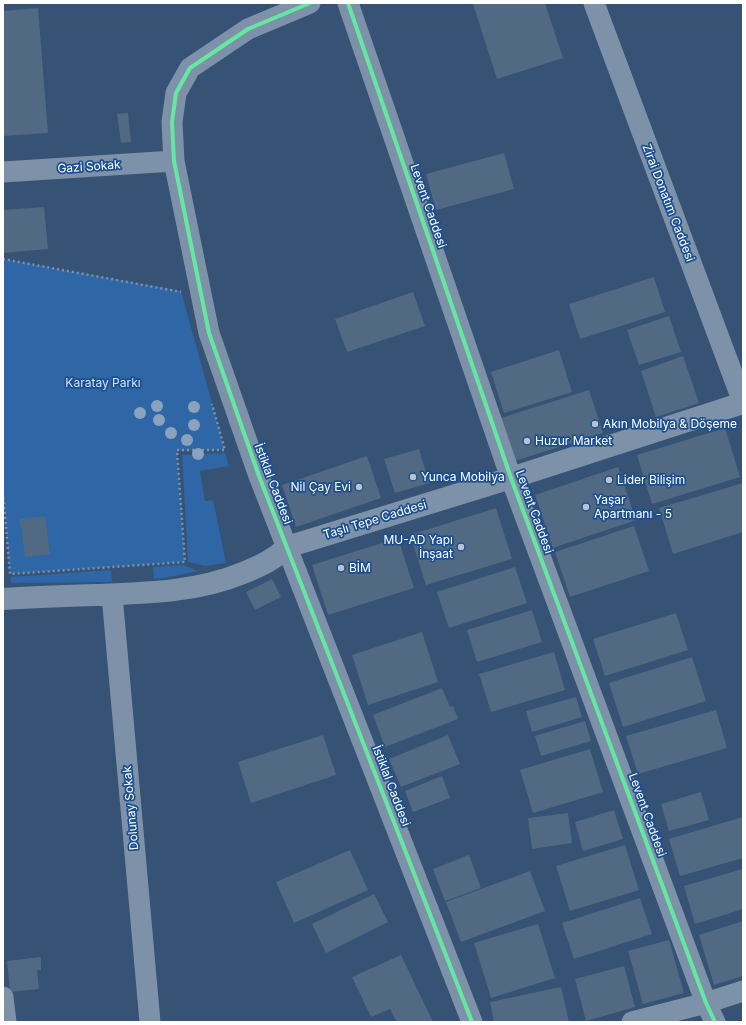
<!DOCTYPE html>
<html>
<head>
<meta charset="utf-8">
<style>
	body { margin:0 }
	#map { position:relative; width:746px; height:1025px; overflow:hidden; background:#365274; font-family:Inter,sans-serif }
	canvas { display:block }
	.frame { position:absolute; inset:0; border:4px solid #fff; pointer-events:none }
</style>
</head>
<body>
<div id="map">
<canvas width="746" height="1025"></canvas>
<div class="frame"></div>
</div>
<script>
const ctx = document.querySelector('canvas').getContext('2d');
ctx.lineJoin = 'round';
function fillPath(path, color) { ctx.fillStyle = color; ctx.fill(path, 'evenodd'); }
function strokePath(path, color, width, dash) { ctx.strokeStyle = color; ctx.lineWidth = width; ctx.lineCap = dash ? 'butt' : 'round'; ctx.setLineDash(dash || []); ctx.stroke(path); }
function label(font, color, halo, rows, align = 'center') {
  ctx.font = font + ' Inter,sans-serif'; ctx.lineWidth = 3.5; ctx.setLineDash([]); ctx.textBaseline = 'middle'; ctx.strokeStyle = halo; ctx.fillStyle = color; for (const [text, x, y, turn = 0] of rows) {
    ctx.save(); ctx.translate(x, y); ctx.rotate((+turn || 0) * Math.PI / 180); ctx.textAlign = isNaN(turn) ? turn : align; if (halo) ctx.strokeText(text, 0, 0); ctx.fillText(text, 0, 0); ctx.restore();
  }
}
const green = new Path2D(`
	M3,259l178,32 44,159 -48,1 8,111 -175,12 -7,-82z
	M225,453l4,13 -29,5 5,30 8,-1 13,63 -21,3 -17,-4 -6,-107z
	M183,565l15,6 -28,6 -16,2 -1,-12z
	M111,570l1,12 -101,1 -1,-6z`);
const building = new Path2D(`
	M476,3h69l18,55 -66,21 -24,-75z
	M38,8l10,125 -45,3v-125z
	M128,113l3,29 -10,1 -4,-29z
	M504,153l10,36 -78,21 -10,-36z
	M44,207l4,42 -45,4v-43z
	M654,277l11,35 -85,27 -11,-35z
	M413,292l12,34 -78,26 -12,-33z
	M669,316l12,36 -42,13 -12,-35z
	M559,350l13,42 -68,21 -13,-41z
	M683,356l16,47 -43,14 -15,-46z
	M589,390l14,43 -88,28 -14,-43z
	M725,428l15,49 -88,27 -15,-49z
	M419,449l10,34 -34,10 -11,-34z
	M367,456l14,42 -85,29 -14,-42z
	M618,467l18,53 -83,28 -18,-53z
	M743,483v49l-70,22 -14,-46z
	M496,508l16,51 -86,26 -16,-50z
	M45,516l5,38 -25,3 -5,-38z
	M634,526l15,45 -79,26 -15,-45z
	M398,538l16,50 -86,27 -16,-50z
	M515,567l12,36 -78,25 -12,-36z
	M272,579l9,18 -26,13 -9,-18z
	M532,610l10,32 -65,20 -10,-32z
	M676,613l12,37 -83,26 -12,-37z
	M422,632l16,50 -70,23 -16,-50z
	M554,652l11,38 -74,22 -12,-38z
	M692,657l14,44 -83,26 -14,-44z
	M442,688l8,19 3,-1 5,13 -73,28 -12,-32z
	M576,697l6,20 -50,15 -6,-21z
	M716,710l11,38 -89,26 -12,-38z
	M585,721l6,20 -50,15 -6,-20z
	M323,735l13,40 -85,28 -13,-41z
	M448,735l12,29 -59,23 -12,-28z
	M590,749l13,43 -70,21 -13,-43z
	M442,776l8,22 -37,14 -8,-21z
	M701,792l8,28 -40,11 -8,-27z
	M614,810l9,29 -40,12 -8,-29z
	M568,813l4,30 -40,6 -4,-31z
	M743,817v41l-63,18 -11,-37z
	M625,845l14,45 -69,21 -14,-45z
	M350,850l18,40 -74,33 -18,-41z
	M469,855l12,33 -36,13 -12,-32z
	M743,869v40l-48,15 -11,-38z
	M530,871l15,40 -84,31 -15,-40z
	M374,894l14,28 -62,31 -14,-29z
	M640,898l12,36 -78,25 -12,-36z
	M743,921v55l-29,9 -15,-50z
	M538,924l17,54 -64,20 -17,-55z
	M669,940l15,53 -41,11 -15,-53z
	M401,955l32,67h-36l-7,-13 -19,8 -19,-40z
	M41,957v13h-4l2,19 -29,3 -3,-31z
	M624,966l11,41 -49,14 -11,-42z
	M561,987l8,35h-75l-4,-20z`);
const path = new Path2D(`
	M3,259l178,33
	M3,492l7,82 175,-12 -8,-112h48l-13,-46`);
const minor = new Path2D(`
	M310,3l-62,26 -58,39 -14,25 -4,29 2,39 35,172 50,143 213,546
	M348,3l163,475 195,525 9,19
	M594,3l149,399
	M3,172l171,-11
	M112,595l38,427
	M3,997l3,25
	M632,1022l74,-19 37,-12`);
const tertiary = new Path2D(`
	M3,599c31,-2 63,-3 94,-4 50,-2 100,-3 146,-22 17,-7 31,-13 44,-26l224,-69 232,-75`);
const cycleway = new Path2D(`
	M310,3l-62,26 -58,39 -14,25 -4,29 2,39 35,172 50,143 213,546
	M348,3l163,475 195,525 9,19`);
const trees = [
	[157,406],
	[194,407],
	[140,413],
	[159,420],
	[194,425],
	[171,433],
	[187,440],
	[198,454]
];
const markers = [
	[595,424,4,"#b9c2ce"],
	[527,441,4,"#b9c2ce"],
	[413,477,4,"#b9c2ce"],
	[609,480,4,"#b9c2ce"],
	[359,487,4,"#b9c2ce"],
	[586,507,4,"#b9c2ce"],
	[461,547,4,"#b9c2ce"],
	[341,568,4,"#b9c2ce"]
];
const streetNames = [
	["Gazi Sokak",89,167,-4],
	["Zirai Donatım Caddesi",668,203,69],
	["Levent Caddesi",428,206,71],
	["İstiklal Caddesi",273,484,69],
	["Levent Caddesi",534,512,70],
	["Taşlı Tepe Caddesi",375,520,-17],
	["İstiklal Caddesi",391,786,69],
	["Dolunay Sokak",131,808,-95],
	["Levent Caddesi",647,815,70]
];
const parkNames = [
	["Karatay Parkı",103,383]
];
const poiNames = [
	["Akın Mobilya & Döşeme",603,424],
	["Huzur Market",535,441],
	["Yunca Mobilya",421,477],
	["Lider Bilişim",617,480],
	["Nil Çay Evi",351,487,"right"],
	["Yaşar",594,500],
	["Apartmanı - 5",594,514],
	["MU-AD Yapı",453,540,"right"],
	["İnşaat",453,554,"right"],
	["BİM",349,568]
];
fillPath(green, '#2f66a5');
fillPath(building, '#526984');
strokePath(path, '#7d92a8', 2.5, [2, 3]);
strokePath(minor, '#7d92a8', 21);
strokePath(tertiary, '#7d92a8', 22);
strokePath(cycleway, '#66e7a1', 4);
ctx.fillStyle = '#8aa2be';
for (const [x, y] of trees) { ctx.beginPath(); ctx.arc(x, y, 6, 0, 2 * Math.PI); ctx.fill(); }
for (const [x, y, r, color] of markers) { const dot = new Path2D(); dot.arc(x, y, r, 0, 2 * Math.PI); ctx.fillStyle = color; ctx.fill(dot); strokePath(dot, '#1b4f8f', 1.5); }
label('12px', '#fff', '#1b4f8f', streetNames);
label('12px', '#cfe3fa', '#1b4f8f', parkNames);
label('12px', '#fff', '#1b4f8f', poiNames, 'left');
</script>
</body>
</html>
